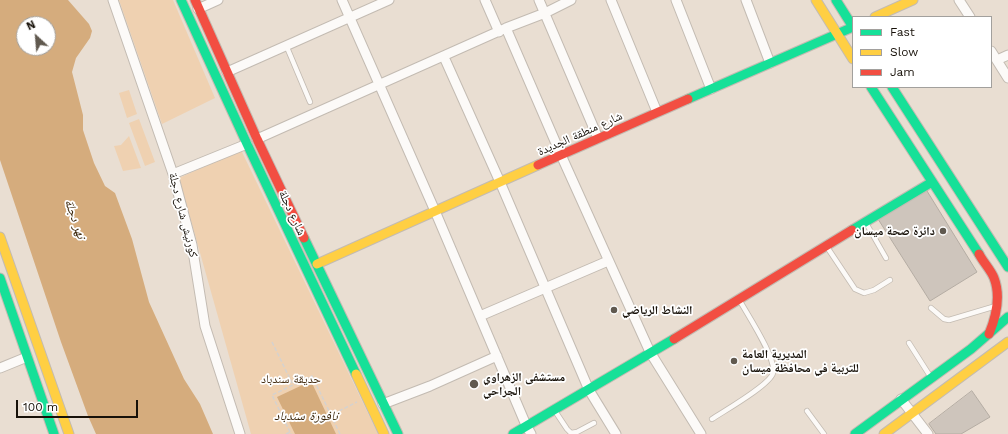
<!DOCTYPE html>
<html>
<head>
<meta charset="utf-8">
<style>
	body { margin:0 }
	#map { position:relative; width:1008px; height:434px; overflow:hidden; background:#e9ded2; font-family:"Work Sans",sans-serif }
	canvas { display:block }
	.legend { position:absolute; left:852px; top:16px; width:140px; height:72px; box-sizing:border-box; background:#fff; border:1px solid #a2a09d; margin:0; padding:5px 7px; list-style:none; font-size:12px; color:#171109 }
	.legend li { display:flex; align-items:center; gap:8px; height:20px }
	.legend b { width:20px; border:1px solid #a2a09d }
	.north { position:absolute; left:16px; top:16px; width:40px; height:40px; box-sizing:border-box; background:#fff; border:1px solid #a2a09d; border-radius:50%; rotate:334deg; font-size:11px; font-weight:700; line-height:16px; text-align:center; color:#171109 }
	.north::after { content:''; display:block; margin:auto; width:14px; height:18px; background:#60594f; clip-path:polygon(50% 0,100% 100%,50% 72%,0 100%) }
	.scale { position:absolute; left:16px; top:400px; width:122px; height:18px; box-sizing:border-box; border:2px solid #171109; border-top:0; padding-left:5px; font-size:12px; line-height:14px; white-space:nowrap; color:#171109; -webkit-text-stroke:3px #fff; paint-order:stroke }
</style>
</head>
<body>
<div id="map">
<canvas width="1008" height="434"></canvas>
<ul class="legend">
<li><b style="height:5px;background:#16e098"></b>Fast</li>
<li><b style="height:5px;background:#ffcf43"></b>Slow</li>
<li><b style="height:5px;background:#f24e42"></b>Jam</li>
</ul>
<div class="north">N</div>
<div class="scale">100 m</div>
</div>
<script>
const ctx = document.querySelector('canvas').getContext('2d');
ctx.lineJoin = 'round';
function fillPath(path, color) { ctx.fillStyle = color; ctx.fill(path, 'evenodd'); }
function strokePath(path, color, width, dash) { ctx.strokeStyle = color; ctx.lineWidth = width; ctx.lineCap = dash ? 'butt' : 'round'; ctx.setLineDash(dash || []); ctx.stroke(path); }
function label(font, color, halo, rows, align = 'center') {
  ctx.font = font + ' "Work Sans","Noto Naskh Arabic",sans-serif'; ctx.lineWidth = 3.5; ctx.setLineDash([]); ctx.textBaseline = 'middle'; ctx.strokeStyle = halo; ctx.fillStyle = color; for (const [text, x, y, turn = 0] of rows) {
    ctx.save(); ctx.translate(x, y); ctx.rotate((+turn || 0) * Math.PI / 180); ctx.textAlign = isNaN(turn) ? turn : align; if (halo) ctx.strokeText(text, 0, 0); ctx.fillText(text, 0, 0); ctx.restore();
  }
}
const green = new Path2D(`
	M119,0h54l42,98 -53,26z
	M129,90l8,24 -10,4 -8,-25z
	M139,119l16,43 -10,4 -16,-43z
	M129,136l12,32 -18,3 -9,-25 7,-1z
	M241,150l137,284h-127l-72,-256z`);
const water = new Path2D(`
	M0,0h68l21,24 3,7 -2,7 -14,20 -4,14 11,43v15l11,33 11,23 10,7 17,46 17,63 35,77 16,25 13,30h-117l-8,-18 -27,-74 -61,-182zM24,24h24v24h-24z
	M311,381l25,53h-41l-18,-37z`);
const building = new Path2D(`
	M927,191l50,81 -47,29 -52,-82z
	M972,391l18,26 -29,17h-25l-7,-10z`);
const path = new Path2D(`
	M272,342l21,43
	M290,432l-18,-37 40,-19 19,39
	M286,434l4,-2 1,2
	M340,434l-9,-19 26,-13`);
const lane = new Path2D(`
	M286,45l24,57
	M866,223l20,35
	M827,247l28,42 9,4 10,-3 16,-10
	M931,308l13,11 5,1 47,-14
	M909,343l21,33
	M555,411l12,18 4,4 6,-1 17,-9
	M807,411l17,23
	M712,419c12,-8 58,-34 61,-46 4,-14 -26,-59 -33,-72`);
const street = new Path2D(`
	M113,0l60,174 19,71 13,81 35,108
	M342,0l93,211 91,214 5,9
	M485,0l14,32
	M539,0l59,138
	M611,0l46,112
	M676,0l35,89
	M746,0l24,63
	M959,0l11,17
	M198,9l20,-9
	M506,28l55,127 89,197 51,82
	M991,51l17,27
	M444,57l56,125 89,208 27,44
	M997,60l11,-5
	M227,72l162,-72
	M257,139l249,-111 39,-15 26,-13
	M173,174l74,-30
	M480,316l128,-55
	M0,368l27,-11
	M901,399l27,35
	M383,404l47,-18 67,-30`);
const fast = new Path2D(`
	M181,0l66,144 109,230
	M836,0l17,27
	M871,87l108,167
	M892,87l116,180
	M688,99l165,-72
	M852,230l80,-48
	M304,238l94,196
	M0,278l54,156
	M513,434l161,-95
	M855,434l116,-85 37,-32`);
const slow = new Path2D(`
	M816,0l37,59
	M875,17l38,-17
	M0,237l69,197
	M317,264l221,-99
	M356,374l28,60
	M884,434l124,-92`);
const jam = new Path2D(`
	M195,0l62,139 47,99
	M538,165l150,-66
	M979,254c4,8 12,16 15,24 7,18 2,39 -5,56
	M674,339l178,-109`);
const markers = [
	[943,231,4,"#60594f"],
	[614,310,4,"#60594f"],
	[734,361,4,"#60594f"],
	[474,384,5,"#60594f"]
];
const streetNames = [
	["شارع منطقة الجديدة",580,134,-24],
	["شارع دجلة",292,213,65],
	["كورنيش شارع دجلة",183,215,76]
];
const poiNames = [
	["دائرة صحة ميسان",935,231,"right"],
	["النشاط الرياضي",622,310],
	["المديرية العامة",742,354],
	["للتربية في محافظة ميسان",742,368],
	["مستشفى الزهراوي",483,377],
	["الجراحي",483,391]
];
const parkNames = [
	["حديقة سندباد",291,379]
];
const waterNames = [
	["نهر دجلة",75,219,71],
	["نافورة سندباد",306,416]
];
fillPath(green, '#efd1b1');
fillPath(water, '#d5ac7d');
fillPath(building, '#cec5bc');
strokePath(building, '#b4aca3', 1);
strokePath(lane, '#c3bbb2', 6);
strokePath(street, '#c3bbb2', 11);
strokePath(fast, '#c3bbb2', 11);
strokePath(slow, '#c3bbb2', 11);
strokePath(jam, '#c3bbb2', 11);
strokePath(path, '#d5d2cf', 1.5, [4, 2]);
strokePath(lane, '#fcfaf8', 4.5);
strokePath(street, '#fcfaf8', 9);
strokePath(fast, '#16e098', 9);
strokePath(slow, '#ffcf43', 9);
strokePath(jam, '#f24e42', 9);
for (const [x, y, r, color] of markers) { const dot = new Path2D(); dot.arc(x, y, r, 0, 2 * Math.PI); ctx.fillStyle = color; ctx.fill(dot); strokePath(dot, '#fff', 1.5); }
label('12px', '#171109', '#fff', streetNames);
label('bold 12px', '#171109', '#fff', poiNames, 'left');
label('12px', '#442d12', '#fff', parkNames);
label('italic 13px', '#3b2509', '#fff', waterNames);
</script>
</body>
</html>
